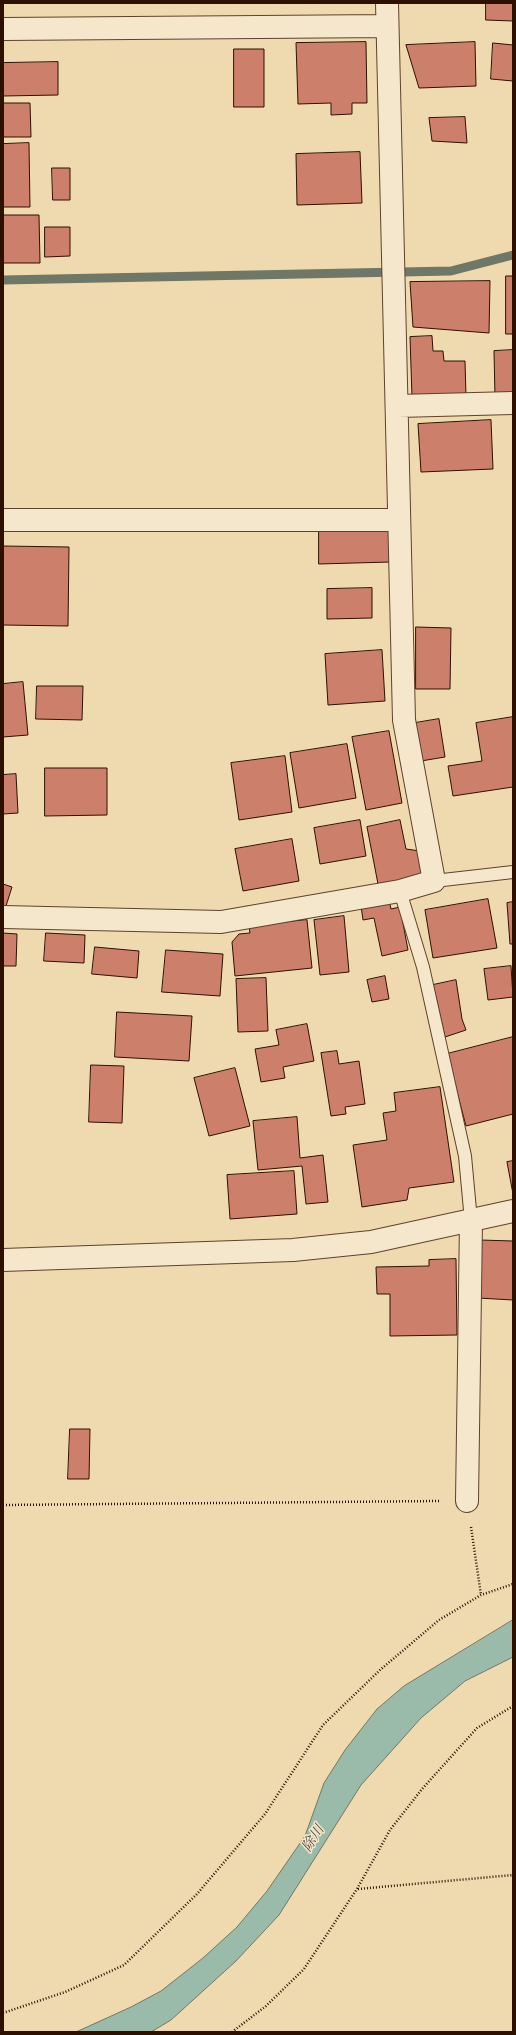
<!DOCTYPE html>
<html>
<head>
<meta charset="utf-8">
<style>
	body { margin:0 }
	#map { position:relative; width:516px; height:2035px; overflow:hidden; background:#efdaaf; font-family:"IM FELL Double Pica",serif }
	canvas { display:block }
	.frame { position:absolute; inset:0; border:4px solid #2e1001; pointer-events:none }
</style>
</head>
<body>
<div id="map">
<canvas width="516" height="2035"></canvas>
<div class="frame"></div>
</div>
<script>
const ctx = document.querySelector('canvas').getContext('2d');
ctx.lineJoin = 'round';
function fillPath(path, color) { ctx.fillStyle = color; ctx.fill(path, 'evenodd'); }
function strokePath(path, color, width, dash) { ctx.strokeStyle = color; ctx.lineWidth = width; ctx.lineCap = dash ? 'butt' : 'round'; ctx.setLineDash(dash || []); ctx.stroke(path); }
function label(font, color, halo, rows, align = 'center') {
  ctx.font = font + ' "IM FELL Double Pica","Noto Serif JP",serif'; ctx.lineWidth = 3; ctx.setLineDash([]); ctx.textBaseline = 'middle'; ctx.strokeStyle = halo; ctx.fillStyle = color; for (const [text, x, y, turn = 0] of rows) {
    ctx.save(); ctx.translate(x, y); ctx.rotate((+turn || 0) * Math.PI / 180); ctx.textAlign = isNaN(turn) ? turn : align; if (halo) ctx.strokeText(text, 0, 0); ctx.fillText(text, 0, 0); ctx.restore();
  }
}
const water = new Path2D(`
	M513,1620v37l-48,24 -44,37 -60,67 -82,130 -43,46 -65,59 -20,12h-75l55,-25 30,-16 42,-33 34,-31 30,-36 38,-55 19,-53 21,-33 32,-41 27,-23z`);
const stream = new Path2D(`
	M3,280l448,-9 62,-16`);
const building = new Path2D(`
	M486,3h27v18l-27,-1z
	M366,42l1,61h-15v11l-21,1v-12l-33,1 -2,-61z
	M475,42l1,44 -57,2 -13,-43z
	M493,43l20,2v36l-22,-2z
	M234,49h30v58h-30z
	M58,62v33l-55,1v-33z
	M3,103h27l1,34h-28z
	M465,117l2,26 -35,-2 -3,-23z
	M29,143l1,64h-27v-63z
	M360,152l2,51 -65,2 -1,-51z
	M52,168h18v32h-17z
	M3,215h36l1,48h-37z
	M45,227h25v29l-25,1z
	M506,276h7v58h-7z
	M490,281l-1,52 -76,-6 -3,-45z
	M432,336l1,15h10l1,10h21l1,35 -54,1 -2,-60z
	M513,350v47h-18l-1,-46z
	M491,420l2,49 -72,3 -3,-48z
	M319,528h70l1,34 -71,2z
	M3,546l66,1 -1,79 -65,-1z
	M372,588v30l-45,1v-30z
	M416,627l35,1 -1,61h-34z
	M382,650l3,51 -57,4 -3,-51z
	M23,682l5,53 -25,2v-53z
	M37,686h46l-1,34 -46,-1z
	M513,717v70l-60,9 -5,-30 34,-5 -6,-38z
	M439,719l6,38 -24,4 -6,-38z
	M389,731l13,72 -36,7 -14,-73z
	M347,744l9,54 -57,10 -9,-55z
	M285,756l7,56 -53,8 -8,-57z
	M45,768h62v47l-62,1z
	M16,774l2,39 -15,1v-39z
	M360,820l6,36 -46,8 -6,-36z
	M400,820l6,29 14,2 5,25 -47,8 -11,-57z
	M292,839l7,42 -56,10 -8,-42z
	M3,884l9,3 -6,19h-3z
	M488,899l9,49 -64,10 -8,-48z
	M389,900l2,9 9,-2 8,43 -26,6 -8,-38 -11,2 -2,-14z
	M513,902v42h-3l-3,-41z
	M344,916l5,56 -29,3 -6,-55z
	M307,920l5,48 -77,8 -3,-34 7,-8 11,-1 -1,-7z
	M3,933l14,1 -1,32h-13z
	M46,933l39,2 -1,28 -40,-2z
	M95,947l44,4 -2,27 -45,-4z
	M166,950l57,4 -3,42 -58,-4z
	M511,966l2,31 -25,3 -4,-31z
	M385,976l4,23 -17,3 -5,-22z
	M266,978l2,53 -30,1 -2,-53z
	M456,980l6,39 4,11 -21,7 -12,-52z
	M117,1012l75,4 -3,45 -74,-4z
	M307,1024l7,37 -31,6 2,11 -24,4 -6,-33 24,-4 -3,-15z
	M513,1037v77l-47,12 -19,-72z
	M337,1051l2,13 20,-3 6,43 -20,3 1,7 -15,2 -10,-63z
	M91,1065l33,1 -2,57 -33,-1z
	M235,1068l15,58 -41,10 -15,-58z
	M440,1087l14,95 -45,6 -2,12 -45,7 -9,-62 34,-5 -4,-27 13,-2 -2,-18z
	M297,1117l3,41 23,-3 5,47 -22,2 -4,-38 -44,4 -5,-49z
	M513,1161v33l-6,-32z
	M294,1171l3,43 -67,5 -3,-44z
	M480,1240l33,1v59l-35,-2z
	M456,1259l1,76 -67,1v-42h-13l-1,-27 53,-1v-6z
	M70,1429h20l-1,50h-21z`);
const path = new Path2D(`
	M3,1505l437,-4
	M471,1527l10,68
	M358,1889l155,-14
	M3,2013l62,-21 59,-27 73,-71 68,-80 58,-89 57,-55 59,-50 42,-25 32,-11
	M232,2032l34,-26 38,-37 53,-80 33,-59 32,-41 55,-61 36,-22`);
const lane = new Path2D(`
	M434,881l79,-9
	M400,891l23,76 42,189 6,65`);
const street = new Path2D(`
	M3,29l384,-3
	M398,406l115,-3
	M3,520h396
	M3,917l218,5 179,-31 34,-10 -30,-161 -17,-717
	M3,1260l290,-10 78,-8 142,-31
	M467,1501l4,-280`);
const waterNames = [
	["除川",314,1839,-57]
];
fillPath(water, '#9abbaa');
strokePath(water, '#6f7766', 1);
strokePath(stream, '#6f7766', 9);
fillPath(building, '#cc7f6a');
strokePath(building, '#2e1001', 1);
strokePath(lane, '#5e422c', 14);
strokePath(street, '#5e422c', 24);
strokePath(path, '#2e1001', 2.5, [1, 2]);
strokePath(lane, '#f5e7cb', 12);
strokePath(street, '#f5e7cb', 22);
label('italic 14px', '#544c3c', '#f5e7cb', waterNames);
</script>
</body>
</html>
